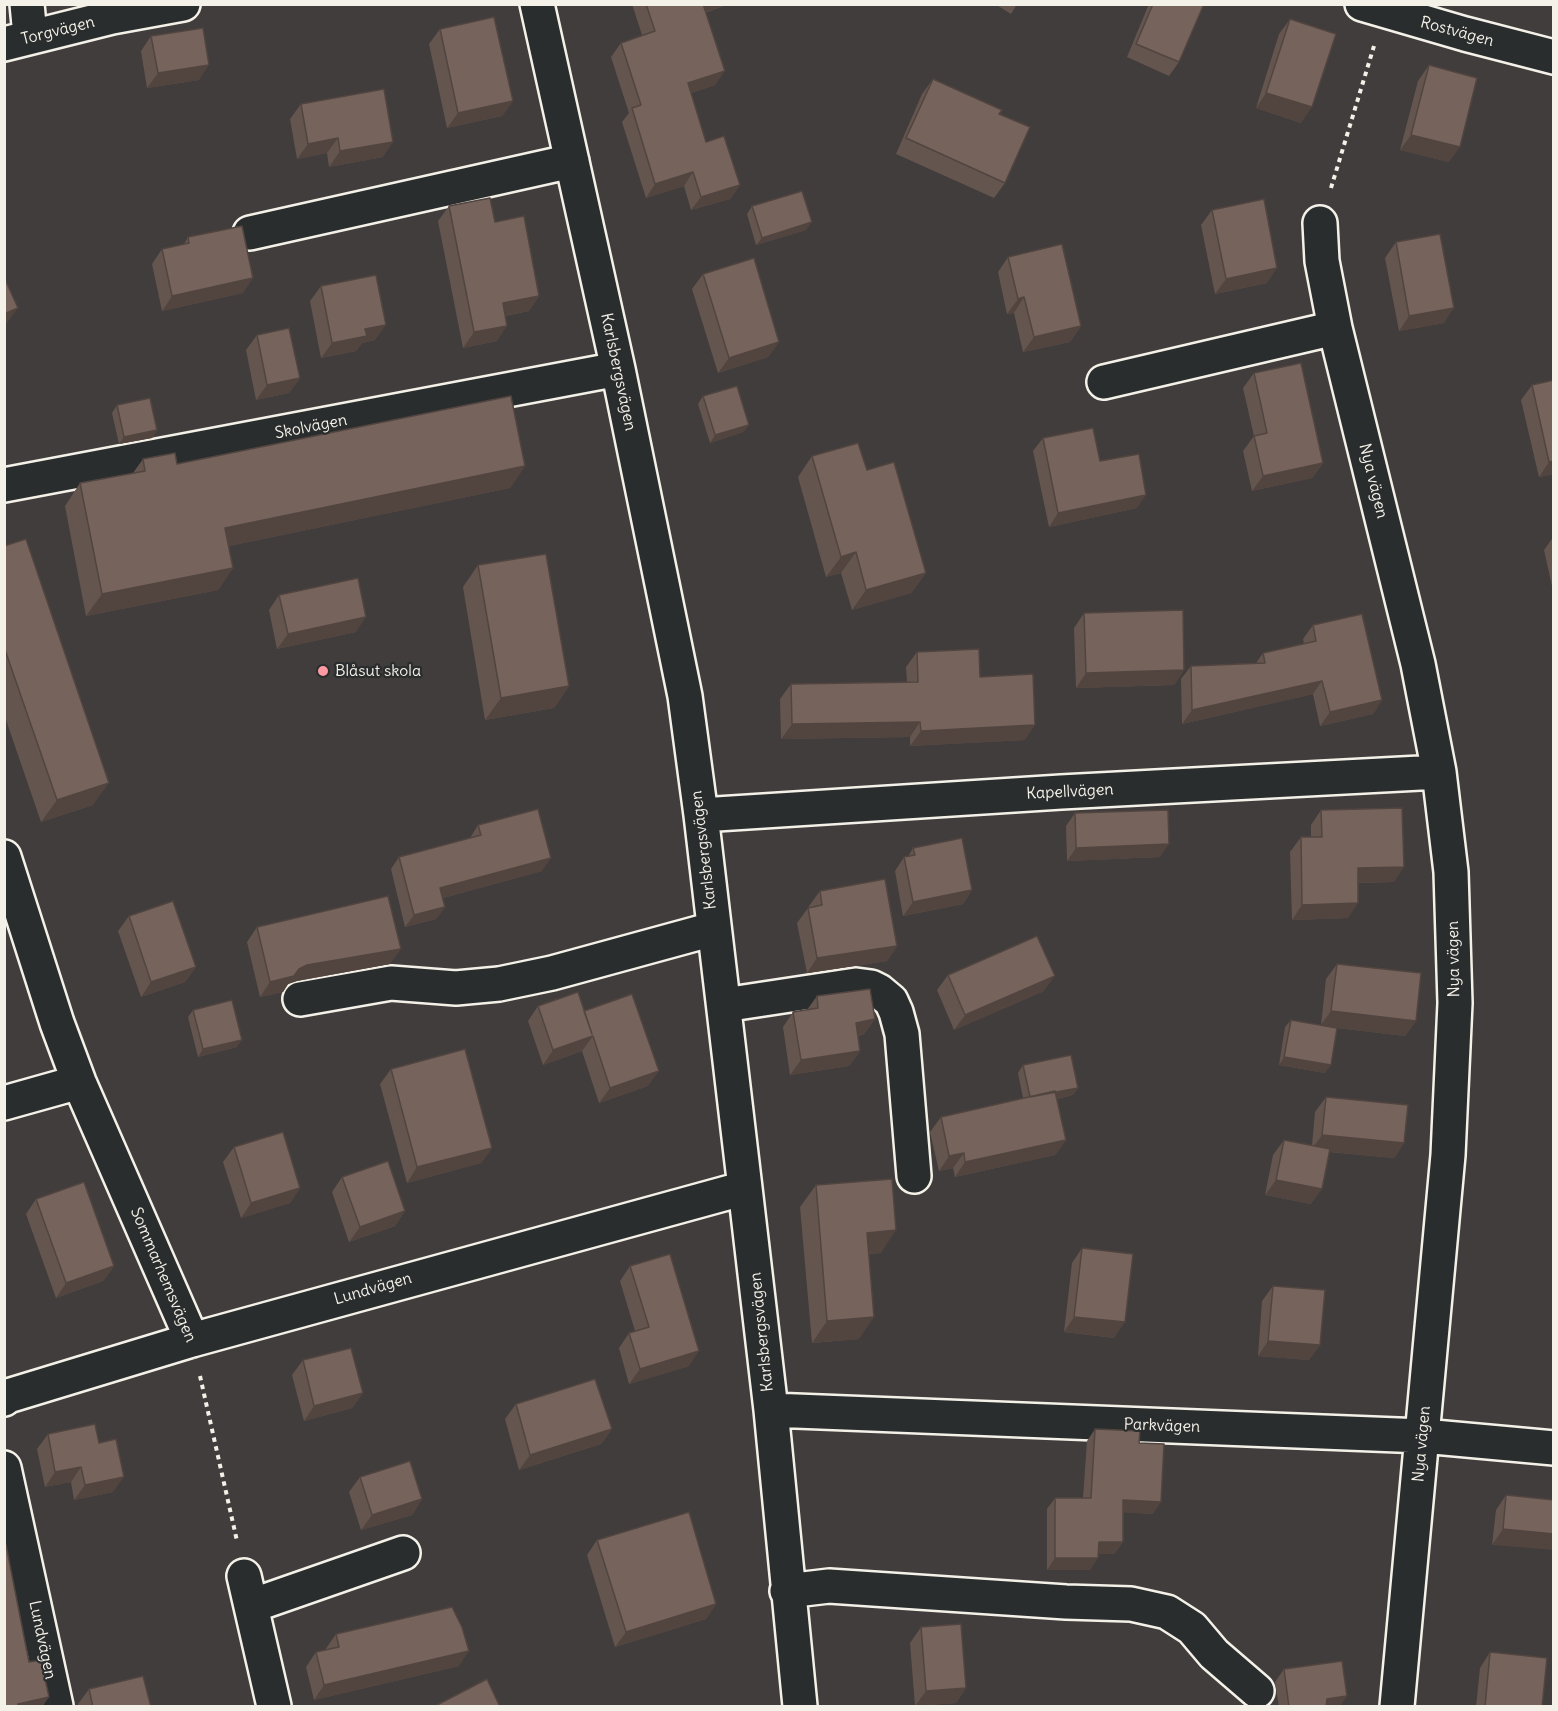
<!DOCTYPE html>
<html>
<head>
<meta charset="utf-8">
<style>
	body { margin:0 }
	#map { position:relative; width:1558px; height:1711px; overflow:hidden; background:#403d3c; font-family:Delius,sans-serif }
	canvas { display:block }
	.frame { position:absolute; inset:0; border:6px solid #f4f1e8; pointer-events:none }
</style>
</head>
<body>
<div id="map">
<canvas width="1558" height="1711"></canvas>
<div class="frame"></div>
</div>
<script>
const ctx = document.querySelector('canvas').getContext('2d');
ctx.lineJoin = 'round';
function strokePath(path, color, width, dash) { ctx.strokeStyle = color; ctx.lineWidth = width; ctx.lineCap = dash ? 'butt' : 'round'; ctx.setLineDash(dash || []); ctx.stroke(path); }
function fillPath(path, color) { ctx.fillStyle = color; ctx.fill(path, 'evenodd'); }
function label(font, color, halo, rows, align = 'center') {
  ctx.font = font + ' Delius,sans-serif'; ctx.lineWidth = 4.5; ctx.setLineDash([]); ctx.textBaseline = 'middle'; ctx.strokeStyle = halo; ctx.fillStyle = color; for (const [text, x, y, turn = 0] of rows) {
    ctx.save(); ctx.translate(x, y); ctx.rotate((+turn || 0) * Math.PI / 180); ctx.textAlign = isNaN(turn) ? turn : align; if (halo) ctx.strokeText(text, 0, 0); ctx.fillText(text, 0, 0); ctx.restore();
  }
}
const path = new Path2D(`
	M1331,188l43,-142
	M200,1376l37,165`);
const minor = new Path2D(`
	M27,4l3,32
	M537,4l81,365 67,327 16,119 44,373 26,222 29,296
	M1362,4l103,30 89,23
	M4,44l108,-27 71,-13
	M1320,223l2,38 13,67 83,336 21,108 12,100 4,131 -7,152 -51,551
	M250,233l322,-72
	M1104,382l231,-54
	M4,485l614,-116
	M701,815l360,-23 378,-20
	M4,857l53,166 22,59 113,258
	M300,999l91,-16 65,5 43,-4 53,-11 161,-44
	M724,1005l132,-20 15,2 8,4 12,10 5,11 6,22 12,142
	M4,1103l75,-21
	M4,1399l4,-3 184,-56 553,-152
	M771,1410l652,26 131,12
	M4,1468l52,238
	M244,1576l30,130
	M787,1591l42,-5 237,16 65,2 36,8 25,16 22,26 43,37
	M251,1606l152,-53`);
const wall = new Path2D(`
	M632,4h97l-24,9 10,72 -24,8 15,49 34,43 -10,14 -39,11 -7,-24 -38,12 -24,-76 7,-9 -18,-56 10,-14 21,-8z
	M995,4h22l-6,10z
	M1149,4h55l-25,58 -10,14 -42,-19z
	M1290,19l11,104 -45,-15 23,-74z
	M440,29l73,72 -11,15 -55,12 -18,-84z
	M151,36l48,44 -52,8 -6,-37z
	M1429,65l20,97 -49,-12 18,-69z
	M933,79l66,35 6,69 -11,15 -98,-44 26,-60z
	M301,104l82,53 -54,10 -2,-14 -30,6 -7,-40z
	M449,206l46,16 44,74 -10,15 -24,5 -8,25 -34,7 -25,-127z
	M752,206l54,24 -50,15 -9,-31z
	M1212,210l55,73 -52,11 -14,-69z
	M188,237l55,56 -81,18 -10,-47 10,-15 22,-5z
	M1396,242l48,81 -45,8 -14,-73z
	M1008,257l73,69 -11,16 -47,10 -9,-39 -7,1 -9,-42z
	M703,274l76,68 -11,15 -50,16 -26,-84z
	M321,286l54,54 -13,3 -6,8 -35,7 -11,-57z
	M257,335l43,43 -11,15 -33,7 -10,-50z
	M1254,373l69,90 -11,15 -60,13 -9,-40 11,-15 -11,-48z
	M1532,385l22,89 -15,3 -18,-77z
	M703,396l46,29 -6,7 -33,11 -12,-39z
	M117,405l40,25 -5,8 -33,6 -7,-31z
	M1043,438l57,23 37,47 -88,19 -16,-76z
	M812,456l55,14 59,103 -15,20 -59,17 -11,-37 -15,4 -28,-100z
	M143,459l34,5 348,2 -15,22 -281,58 4,22 -15,22 -132,26 -21,-110 15,-23 53,-10z
	M1554,536v59l-10,-45z
	M4,546l89,259 -52,17 -37,-108z
	M478,565l91,121 -15,22 -69,12 -22,-133z
	M279,595l77,37 -79,17 -8,-39z
	M1084,613l100,57 -10,15 -98,3 -2,-60z
	M1313,625l69,75 -9,14 -53,12 -7,-32 -131,30 -1,-45 10,-13 65,-3 7,-10 41,-9 -1,-5z
	M917,652l63,25 45,63 -115,6v-9l-129,2 -1,-40 11,-15 116,-2 -1,-15z
	M1321,810l73,72 -36,1 -10,35 -56,2 -2,-68 11,-15h10v-12z
	M1075,813l85,44 -93,4 -1,-35z
	M478,825l64,46 -99,27 2,9 -9,12 -31,8 -14,-58 8,-12 71,-19z
	M913,848l59,42 -9,14 -60,12 -8,-45 9,-14h4z
	M820,891l77,55 -10,15 -80,12 -10,-50 11,-15 1,-1v-1z
	M129,916l67,51 -11,15 -44,15 -23,-66z
	M257,927l133,37 -93,17 -9,3 -5,8 -23,5 -13,-55z
	M1337,964l79,57 -11,15 -68,-8 -12,45 -46,-8 6,-38 6,-7 30,5 5,-46z
	M948,975l96,16 -90,39 -17,-40z
	M817,996l58,23 -11,15 -6,2 2,15 -11,15 -59,9 -7,-48 10,-15 14,-2z
	M538,1006l46,5 64,75 -49,17 -17,-52 -39,14 -15,-44z
	M193,1010l44,37 -39,10 -10,-40z
	M1023,1065l55,23 -5,7 -16,4 9,41 -11,15 -100,22 -2,-9 -14,3 -9,-39 11,-15 82,-19 -5,-25z
	M391,1069l101,79 -11,15 -74,20 -27,-99z
	M1326,1097l78,46 -10,15 -65,-6 -18,52 -46,-9 8,-40 11,-15 28,5 3,-33z
	M234,1147l66,41 -10,15 -49,15 -18,-56z
	M342,1177l63,34 -10,15 -46,16 -17,-50z
	M816,1185l65,68 -12,1 -10,85 -47,4 -12,-136z
	M36,1199l78,67 -11,15 -47,17 -30,-84z
	M1082,1248l32,90 -50,-6 8,-69z
	M630,1266l59,100 -60,18 -10,-36 10,-15 6,-2 -15,-50z
	M1273,1286l47,59 -11,15 -51,-4 4,-55z
	M303,1360l60,33 -11,15 -48,13 -12,-46z
	M516,1404l96,25 -11,15 -82,26 -14,-51z
	M1095,1429l44,14 14,71 -30,-2v30l-9,12h-15l-9,16h-43v-61l8,-11h28l4,-57z
	M48,1434l51,9 14,49 -39,8 -3,-18 -26,5 -8,-38z
	M360,1477l62,22 -10,16 -51,15 -12,-38z
	M1506,1495l48,5 -62,45 4,-35z
	M597,1540l119,64 -10,15 -91,28 -28,-92z
	M921,1627l45,61 -10,15 -41,3 -5,-63z
	M336,1634l123,32 -145,34 -8,-33 10,-15 9,-2z
	M1490,1652l52,55h-66l4,-39z
	M1284,1669l63,27 -8,11h-60l-4,-25z
	M89,1689l62,18h-72l-1,-3z`);
const shadedWall = new Path2D(`
	M701,4h28l-37,13z
	M209,65l-10,15 -52,8 11,-15z
	M725,71l-10,14 -37,12 10,-14z
	M1266,93l46,14 -11,16 -45,-15z
	M513,101l-11,15 -55,12 11,-15z
	M1411,135l49,12 -11,15 -49,-12z
	M338,138l-11,15 -30,6 11,-15z
	M393,142l-10,15 -54,10 11,-16z
	M693,172l-9,14 -38,12 9,-14z
	M740,185l-10,14 -39,11 10,-13z
	M812,222l-6,8 -50,15 6,-7z
	M1277,268l-10,15 -52,11 11,-15z
	M253,278l-10,15 -81,18 10,-15z
	M539,296l-10,15 -37,7 11,-15z
	M1024,297l-10,16 -7,1 11,-15z
	M18,308l-11,15 -3,2v-11z
	M1454,308l-10,15 -45,8 10,-15z
	M386,325l-11,15 -13,3 -6,8 -35,7 11,-15 33,-14z
	M507,326l-10,15 -34,7 11,-16z
	M1081,326l-11,16 -47,10 11,-15z
	M779,342l-11,15 -50,16 11,-15z
	M300,378l-11,15 -33,7 11,-15z
	M749,425l-6,7 -33,11 5,-8z
	M157,430l-5,8 -33,6 5,-7z
	M1554,461v13l-15,3 10,-15z
	M1323,463l-11,15 -60,13 11,-15z
	M525,466l-15,22 -300,62 15,-22z
	M1146,495l-9,13 -88,19 9,-14z
	M856,552l-15,21 -15,4 15,-20z
	M233,568l-15,22 -132,26 16,-22z
	M926,573l-15,20 -59,17 14,-20z
	M366,617l-10,15 -79,17 11,-15z
	M1184,670l-10,15 -98,3 10,-15z
	M1322,681l-9,13 -131,30 10,-14z
	M569,686l-15,22 -69,12 16,-22z
	M1382,700l-9,14 -53,12 10,-14z
	M920,722l-10,15 -129,2 11,-15z
	M1035,725l-10,15 -115,6 11,-15z
	M109,783l-16,22 -52,17 16,-22z
	M1169,844l-9,13 -93,4 9,-13z
	M551,858l-9,13 -110,30 8,-13z
	M1404,867l-10,15 -47,1 11,-15z
	M972,890l-9,14 -60,12 10,-14z
	M1358,903l-10,15 -56,2 10,-15z
	M445,907l-9,12 -31,8 9,-12z
	M897,946l-10,15 -80,12 10,-15z
	M401,949l-11,15 -93,17 -9,3 -5,8 -23,5 10,-15 37,-17z
	M196,967l-11,15 -44,15 10,-15z
	M1055,976l-11,15 -90,39 11,-15z
	M1331,1011l85,10 -11,15 -85,-10z
	M875,1019l-11,15 -19,4 11,-15z
	M593,1036l-11,15 -39,14 10,-15z
	M242,1040l-5,7 -39,10 5,-8z
	M860,1051l-11,15 -59,9 11,-15z
	M1284,1057l47,8 -6,8 -46,-8z
	M659,1071l-11,15 -49,17 11,-15z
	M1078,1088l-5,7 -48,11 6,-8z
	M1322,1135l82,8 -10,15 -83,-8z
	M1066,1140l-11,15 -100,22 10,-15z
	M492,1148l-11,15 -74,20 10,-16z
	M964,1153l-11,15 -14,3 10,-15z
	M1276,1180l46,9 -11,15 -46,-9z
	M300,1188l-10,15 -49,15 10,-15z
	M405,1211l-10,15 -46,16 11,-15z
	M896,1230l-15,23 -30,2 16,-22z
	M114,1266l-11,15 -47,17 10,-15z
	M874,1317l-15,22 -47,4 15,-22z
	M1074,1317l51,5 -11,16 -50,-6z
	M1268,1341l52,4 -11,15 -51,-4z
	M699,1351l-10,15 -60,18 11,-15z
	M363,1393l-11,15 -48,13 10,-15z
	M612,1429l-11,15 -82,26 11,-15z
	M81,1467l-10,15 -26,5 10,-15z
	M124,1477l-11,15 -39,8 11,-15z
	M422,1499l-10,16 -51,15 11,-15z
	M1123,1500l38,2 -8,12 -39,-2z
	M1503,1529l51,5v16l-62,-5z
	M1099,1542h24l-9,12h-23z
	M1055,1558h43l-8,12h-43z
	M716,1604l-10,15 -91,28 11,-15z
	M469,1651l-10,15 -145,34 10,-15z
	M966,1688l-10,15 -41,3 11,-15z
	M1347,1696l-8,11h-18l6,-8z
	M49,1697l-7,10h-26l2,-3z`);
const building = new Path2D(`
	M646,4h57l22,67 -37,12 18,59 18,-6 16,49 -39,12 -8,-25 -38,12 -23,-76 9,-3 -20,-62 34,-12z
	M1153,4h51l-25,58 -43,-18z
	M494,17l19,84 -55,12 -18,-84z
	M1290,19l46,15 -24,73 -46,-14z
	M203,28l6,37 -51,8 -7,-37z
	M1429,65l48,13 -17,69 -49,-12z
	M933,79l69,31 -3,4 31,13 -25,56 -99,-45z
	M384,89l9,53 -53,9 -2,-13 -30,6 -7,-40z
	M802,191l10,31 -50,16 -10,-32z
	M490,198l5,24 29,-6 15,80 -36,7 4,23 -33,6 -25,-126z
	M1264,199l13,69 -51,11 -14,-69z
	M242,226l11,52 -81,18 -10,-47 27,-6 -1,-6z
	M1440,234l14,74 -45,8 -13,-74z
	M1062,244l19,82 -47,11 -10,-40 -6,2 -10,-42z
	M754,258l25,84 -50,16 -26,-84z
	M376,275l10,50 -21,4 2,7 -35,7 -11,-57z
	M4,277l14,31 -14,6z
	M289,328l11,50 -33,7 -10,-50z
	M1301,363l22,100 -60,13 -9,-40 13,-3 -13,-60z
	M1554,380v81l-5,1 -17,-77z
	M737,386l12,39 -34,10 -12,-39z
	M511,396l14,70 -300,62 8,40 -131,26 -22,-111 65,-12 -2,-12 32,-6 2,11z
	M150,398l7,32 -33,7 -7,-32z
	M1093,428l7,33 39,-7 7,41 -88,18 -15,-75z
	M858,443l9,27 27,-8 32,111 -60,17 -10,-38 -15,5 -29,-101z
	M26,539l83,244 -52,17 -53,-153v-101z
	M546,554l23,132 -68,12 -23,-133z
	M358,578l8,39 -78,17 -9,-39z
	M1183,610l1,60 -98,3 -2,-60z
	M1362,614l20,86 -52,12 -8,-31 -130,29 -1,-44 74,-3 -2,-10 53,-12 -3,-16z
	M979,649l1,28 53,-3 2,51 -114,6 -1,-9 -128,2 -1,-40 127,-2 -1,-30z
	M1402,808l2,59 -46,1v35l-56,2 -1,-68h21l-1,-27z
	M538,809l13,49 -111,30 5,19 -31,8 -15,-58 82,-22 -3,-10z
	M1168,810l1,34 -93,4 -1,-35z
	M962,838l10,52 -59,12 -9,-45 11,-2 -2,-7z
	M885,879l12,67 -80,12 -9,-50 14,-3 -2,-14z
	M388,896l13,53 -94,16 -8,4 -5,7 -24,6 -13,-55z
	M173,901l23,66 -45,15 -22,-66z
	M1037,936l18,40 -90,39 -17,-40z
	M1337,964l84,9 -5,48 -85,-10z
	M870,989l5,30 -19,4 4,28 -59,9 -8,-48 25,-4 -1,-12z
	M578,992l14,42 -8,-23 48,-17 27,77 -49,17 -17,-52 -40,14 -15,-44z
	M232,1000l10,40 -39,9 -10,-39z
	M1291,1020l46,8 -6,37 -47,-8z
	M465,1049l27,99 -75,19 -26,-98z
	M1071,1055l7,33 -48,9 -7,-32z
	M1055,1091l11,49 -101,22 -1,-9 -15,3 -8,-39z
	M1326,1097l82,8 -4,38 -82,-8z
	M283,1132l17,56 -49,15 -17,-56z
	M1284,1140l46,9 -8,40 -46,-9z
	M388,1161l17,50 -45,16 -18,-50z
	M892,1179l4,51 -29,3 7,84 -47,4 -11,-136z
	M84,1182l30,84 -48,17 -30,-84z
	M1082,1248l51,6 -8,68 -51,-5z
	M670,1254l29,97 -59,18 -11,-36 20,-6 -19,-61z
	M1273,1286l52,4 -5,55 -52,-4z
	M351,1348l12,45 -49,13 -11,-46z
	M595,1379l17,50 -82,26 -14,-51z
	M95,1424l4,19 17,-4 8,38 -39,8 -4,-18 -26,5 -7,-38z
	M1095,1429l45,2 -1,12 25,1 -3,58 -38,-2v42h-24l-1,16h-43v-60h36z
	M410,1461l12,38 -50,16 -12,-38z
	M1506,1495l48,5v34l-51,-5z
	M689,1512l27,92 -90,28 -29,-92z
	M4,1545h2l23,117 12,-2 8,37 -31,7v3h-14z
	M452,1607l10,20 7,24 -145,34 -8,-33 23,-5 -3,-13z
	M961,1624l5,64 -40,3 -5,-64z
	M1490,1652l57,6 -5,49h-57z
	M1342,1661l5,35 -20,3 -1,8h-37l-5,-38z
	M143,1676l8,31h-58l-4,-18z
	M487,1679l13,28h-67z`);
const markers = [
	[323,671,6,"#ff9aa2"]
];
const streetNames = [
	["Torgvägen",58,31,-14],
	["Rostvägen",1457,32,15],
	["Karlsbergsvägen",618,372,78],
	["Skolvägen",311,427,-11],
	["Nya vägen",1373,481,76],
	["Kapellvägen",1070,792,-3],
	["Karlsbergsvägen",704,850,-97],
	["Nya vägen",1454,959,-91],
	["Sommarhemsvägen",163,1275,67],
	["Lundvägen",373,1289,-16],
	["Karlsbergsvägen",762,1332,-96],
	["Parkvägen",1162,1426,2],
	["Nya vägen",1422,1444,-85],
	["Lundvägen",42,1640,78]
];
const poiNames = [
	["Blåsut skola",335,671]
];
strokePath(minor, '#f4f1e8', 38);
strokePath(path, '#f4f1e8', 4, [4.5, 4.5]);
strokePath(minor, '#2a2d2e', 33);
fillPath(wall, '#65554f');
fillPath(shadedWall, '#524540');
fillPath(building, '#75635c');
strokePath(building, '#524540', 1.5);
for (const [x, y, r, color] of markers) { const dot = new Path2D(); dot.arc(x, y, r, 0, 2 * Math.PI); ctx.fillStyle = color; ctx.fill(dot); strokePath(dot, '#2a2d2e', 2); }
label('16px', '#f4f1e8', '#2a2d2e', streetNames);
label('16px', '#f4f1e8', '#2a2d2e', poiNames, 'left');
</script>
</body>
</html>
